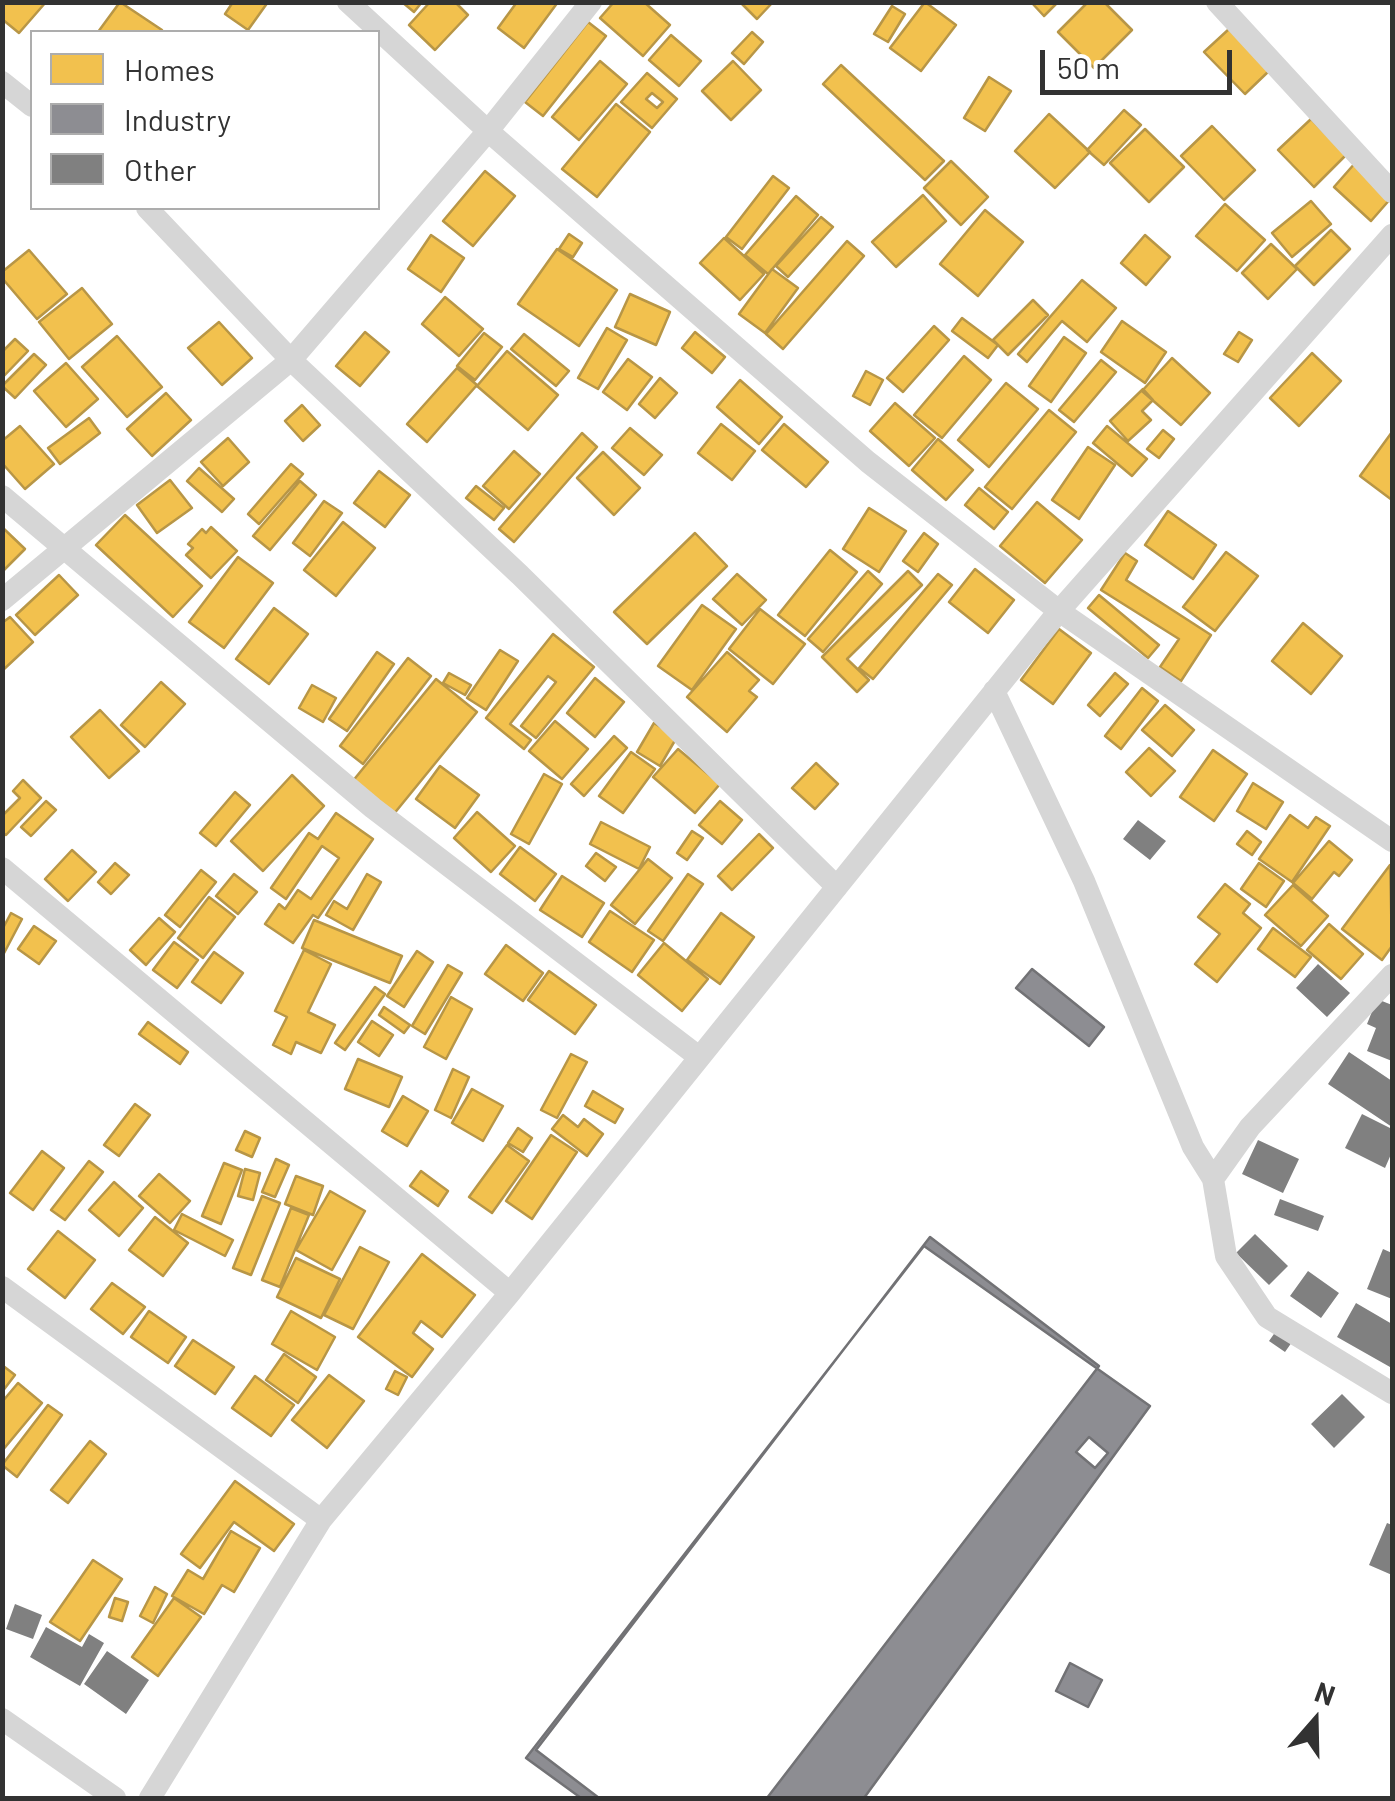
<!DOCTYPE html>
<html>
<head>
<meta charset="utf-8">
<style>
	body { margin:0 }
	#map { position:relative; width:1395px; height:1801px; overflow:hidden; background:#fff; font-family:Barlow,sans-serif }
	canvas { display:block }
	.frame { position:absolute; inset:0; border:5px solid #323232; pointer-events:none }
	.legend { position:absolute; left:30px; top:30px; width:350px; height:180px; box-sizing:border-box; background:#fff; border:2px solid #adadad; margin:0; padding:12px 18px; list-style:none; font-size:30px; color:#323232 }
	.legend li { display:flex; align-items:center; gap:20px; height:50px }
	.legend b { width:50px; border:2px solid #adadad }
	.north { position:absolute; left:1265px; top:1671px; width:100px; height:100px; -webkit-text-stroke:8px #fff; paint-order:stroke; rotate:20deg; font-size:28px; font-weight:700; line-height:40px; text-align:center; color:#323232 }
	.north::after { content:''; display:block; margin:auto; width:35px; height:45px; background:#323232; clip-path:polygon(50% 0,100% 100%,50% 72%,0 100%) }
	.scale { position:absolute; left:1040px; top:50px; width:192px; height:45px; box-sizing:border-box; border:5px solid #323232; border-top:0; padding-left:12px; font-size:30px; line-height:35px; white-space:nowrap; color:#323232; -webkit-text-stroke:8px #fff; paint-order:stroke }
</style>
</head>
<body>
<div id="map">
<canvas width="1395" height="1801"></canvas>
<div class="frame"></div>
<ul class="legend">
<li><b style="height:28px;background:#f2c14e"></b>Homes</li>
<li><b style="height:28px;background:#8d8d92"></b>Industry</li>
<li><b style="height:28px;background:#808080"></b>Other</li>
</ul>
<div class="north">N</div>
<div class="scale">50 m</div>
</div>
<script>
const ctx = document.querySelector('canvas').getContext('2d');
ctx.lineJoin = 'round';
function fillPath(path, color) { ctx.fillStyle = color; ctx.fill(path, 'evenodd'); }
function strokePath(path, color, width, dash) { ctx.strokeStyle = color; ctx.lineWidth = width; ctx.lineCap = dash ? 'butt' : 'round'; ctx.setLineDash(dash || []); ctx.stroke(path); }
const homes = new Path2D(`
	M2,2h44l-27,31 -17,-14z
	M120,2l42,28 -2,2h-62z
	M233,2h35l-20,28 -23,-16z
	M402,2h20l-8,10z
	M430,2h25l13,13 -33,35 -26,-25z
	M517,2h41l-34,46 -26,-20z
	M614,2h30l26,23 -27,31 -43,-38z
	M740,2h33l-16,17z
	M925,2l31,23 -35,46 -31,-23z
	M1031,2h27l-14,14z
	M1088,2h16l28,28 -38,38 -36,-36z
	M892,6l13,8 -17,28 -14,-8z
	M588,22l18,14 -63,80 -18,-14z
	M1229,29l41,41 -25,24 -41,-42z
	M752,32l11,10 -19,22 -12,-11z
	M671,35l30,26 -22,25 -30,-26z
	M600,61l27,23 -48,56 -27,-23z
	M733,61l28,29 -30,30 -29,-29z
	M841,65l103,96 -19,19 -102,-96z
	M647,73l30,26 -25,29 -31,-26zM652,93l11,9 -6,6 -11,-9z
	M989,77l22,14 -26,40 -21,-13z
	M616,104l34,28 -53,65 -35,-28z
	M1124,110l17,15 -37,40 -17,-15z
	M1049,114l41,38 -35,36 -40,-37z
	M1311,119l35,36 -32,32 -36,-37z
	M1212,126l43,44 -31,30 -43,-44z
	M1145,129l39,38 -35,35 -39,-39z
	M951,161l37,36 -27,28 -37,-37z
	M1356,162l36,35 -21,24 -37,-34z
	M485,171l30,25 -42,50 -30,-25z
	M773,176l16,12 -47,61 -16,-12z
	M923,195l23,26 -50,46 -24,-25z
	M796,196l22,19 -50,59 -23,-19z
	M1311,201l20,23 -39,33 -20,-24z
	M1225,204l40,36 -28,31 -41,-35z
	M985,210l38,32 -45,54 -38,-32z
	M821,217l12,10 -45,50 -12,-11z
	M1331,230l19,19 -36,36 -19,-19z
	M569,234l13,9 -9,14 -14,-8z
	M431,235l33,23 -23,34 -33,-23z
	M1145,235l25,22 -24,28 -25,-22z
	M724,238l40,36 -24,26 -40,-37z
	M847,241l17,15 -81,93 -17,-15z
	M1271,244l26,25 -29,30 -26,-26z
	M557,249l60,41 -38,56 -61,-42z
	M29,250l38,44 -30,25 -35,-41v-6z
	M772,269l26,19 -33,45 -26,-19z
	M1082,280l34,28 -29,34 -25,-21 -35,41 -9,-8z
	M82,288l30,36 -43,35 -30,-37z
	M630,294l40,18 -14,33 -41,-18z
	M445,297l38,32 -24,27 -37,-32z
	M1033,300l15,15 -40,40 -15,-15z
	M962,318l36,27 -10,13 -36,-27z
	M1122,321l44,31 -21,31 -44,-31z
	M219,322l33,36 -30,27 -34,-37z
	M934,326l15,14 -46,52 -16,-14z
	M607,328l20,12 -29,49 -20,-11z
	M365,332l24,20 -29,34 -24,-20z
	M695,332l30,25 -13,16 -30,-25z
	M1239,332l13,8 -14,22 -14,-8z
	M484,333l18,14 -27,33 -18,-14z
	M524,334l45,37 -13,15 -45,-37z
	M117,336l45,51 -35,30 -45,-50z
	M1064,337l22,16 -35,49 -22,-16z
	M15,339l13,12 -26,27v-26z
	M507,351l51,44 -30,35 -51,-44z
	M1312,353l29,28 -42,45 -29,-28z
	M34,354l12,11 -31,33 -13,-12z
	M964,356l27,24 -49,58 -28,-23z
	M1172,358l38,35 -29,32 -39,-34z
	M628,359l24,18 -25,33 -24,-18z
	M1101,360l15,12 -42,50 -15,-12z
	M66,363l32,36 -32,28 -32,-36z
	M457,368l20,17 -50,57 -20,-18z
	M866,371l17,9 -13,25 -17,-9z
	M660,378l17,15 -22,25 -16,-14z
	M740,380l42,37 -23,27 -42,-37z
	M1006,383l32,26 -49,58 -31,-27z
	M1143,389l10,11 -11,11 9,9 -23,21 -18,-20z
	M166,393l25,27 -39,36 -25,-27z
	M895,403l40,35 -26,28 -39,-35z
	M302,405l18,20 -17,16 -18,-20z
	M1049,410l27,22 -64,77 -27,-22z
	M89,418l11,15 -40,31 -12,-16z
	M721,424l34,27 -23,29 -34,-27z
	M784,424l44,38 -22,25 -44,-37z
	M20,426l34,38 -29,25 -23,-26v-22z
	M1107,426l40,33 -15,17 -39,-33z
	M630,428l32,27 -18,20 -32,-27z
	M1163,430l11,9 -15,19 -12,-9z
	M1392,432v68l-32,-24z
	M582,433l15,14 -83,95 -15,-13z
	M228,438l21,24 -26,24 -22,-24z
	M938,439l35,31 -27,30 -34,-30z
	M1088,447l27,18 -36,54 -27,-19z
	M514,451l26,23 -31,35 -26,-23z
	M603,452l37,36 -26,27 -37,-37z
	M291,464l12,10 -44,50 -11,-10z
	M199,468l35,31 -12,13 -35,-31z
	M379,471l31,24 -25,32 -31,-24z
	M170,480l22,28 -35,25 -20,-28z
	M300,481l16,14 -46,55 -17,-14z
	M476,486l28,22 -10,12 -28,-22z
	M979,488l29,24 -14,17 -29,-24z
	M324,501l18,12 -32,43 -17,-13z
	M1037,502l45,38 -37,43 -45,-37z
	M869,508l37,23 -27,41 -36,-23z
	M1168,511l48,34 -23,34 -48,-34z
	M125,515l77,71 -29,31 -77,-72z
	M343,522l32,26 -39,48 -32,-26z
	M2,527l23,22 -23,23z
	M211,527l26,24 -26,27 -25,-23 7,-7 -5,-4 14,-15 4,4z
	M695,533l32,33 -80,78 -33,-32z
	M924,533l14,11 -20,28 -15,-11z
	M830,550l27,22 -52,64 -27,-21z
	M1226,552l32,24 -43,55 -32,-24z
	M1125,553l12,8 -11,19 85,55 -30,46 -21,-14 19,-28 -78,-49z
	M238,557l35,26 -49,65 -35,-26z
	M975,569l39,31 -26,33 -39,-31z
	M868,571l14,13 -59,68 -15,-13z
	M908,571l14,14 -75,74 22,21 -12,12 -35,-35z
	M737,574l29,26 -24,25 -29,-26z
	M938,574l14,11 -79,94 -14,-11z
	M59,575l19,20 -43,40 -19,-20z
	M1099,595l60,50 -11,13 -60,-50z
	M702,605l34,24 -44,61 -34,-24z
	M274,608l34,26 -39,50 -33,-25z
	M760,609l45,35 -32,40 -44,-35z
	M10,617l23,25 -31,29v-48z
	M1303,623l39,33 -31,38 -39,-33z
	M1059,629l32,24 -38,51 -32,-24z
	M553,634l41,33 -58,71 -15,-12 35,-44 -8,-6 -38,48 21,16 -7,9 -38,-31z
	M500,650l18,11 -32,49 -19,-12z
	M377,652l17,12 -47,67 -18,-12z
	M727,652l32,28 -10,11 8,6 -30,35 -40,-35z
	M408,658l23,18 -68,88 -23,-18z
	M449,673l22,12 -6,10 -22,-12z
	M1115,673l13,11 -28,32 -12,-11z
	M595,678l29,24 -29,35 -28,-24z
	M436,679l41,33 -84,103 -41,-33z
	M161,682l24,22 -40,43 -24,-22z
	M312,685l24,13 -13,24 -24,-14z
	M1142,688l16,13 -37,48 -16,-13z
	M1165,705l29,25 -22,26 -30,-26z
	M100,710l39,41 -30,27 -38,-41z
	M555,721l33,28 -26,30 -33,-28z
	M654,723l23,14 -17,29 -23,-14z
	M614,736l13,12 -43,48 -13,-12z
	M1149,748l26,23 -24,25 -25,-24z
	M678,749l42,35 -25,29 -42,-36z
	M1213,750l34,24 -33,47 -34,-24z
	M631,752l24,17 -32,44 -24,-17z
	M816,763l22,21 -23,25 -23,-21z
	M440,766l39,29 -24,33 -39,-29z
	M544,774l18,10 -33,60 -18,-10z
	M292,775l32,31 -61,65 -32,-30z
	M23,780l18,18 -35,37 -4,-3v-16l18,-18 -7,-7z
	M1253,783l30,19 -17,27 -29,-18z
	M235,792l15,13 -34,41 -16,-13z
	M46,801l10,9 -25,26 -10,-9z
	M720,801l22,19 -20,24 -23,-19z
	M477,812l38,34 -24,26 -37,-34z
	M336,813l37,26 -55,79 -5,-3 -20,28 -28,-19 14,-20 6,5 13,-19 13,9 28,-41 -17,-12 -36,53 -15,-11 38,-55 9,6z
	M1290,815l18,13 8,-11 14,9 -38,56 -33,-23z
	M601,822l49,25 -11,22 -49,-25z
	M692,831l11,7 -16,22 -10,-7z
	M1247,831l14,11 -9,13 -15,-11z
	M759,834l14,14 -41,42 -14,-14z
	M1329,841l23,19 -13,16 -5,-4 -22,27 -19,-16z
	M520,847l36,27 -21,27 -35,-27z
	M72,850l24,22 -28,29 -23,-22z
	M596,853l20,14 -11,14 -19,-15z
	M648,859l24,19 -37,46 -24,-19z
	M115,863l14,12 -18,19 -13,-12z
	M1259,863l25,18 -18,26 -25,-18z
	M1390,865l2,81 -10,14 -40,-31z
	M201,870l15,12 -36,45 -15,-12z
	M234,874l23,18 -19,22 -22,-18z
	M367,874l14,8 -28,48 -27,-15 8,-14 13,8z
	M688,874l15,10 -40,57 -15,-10z
	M562,876l42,27 -22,34 -42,-27z
	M1225,884l25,20 -7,9 18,15 -44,54 -22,-18 25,-30 -22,-17z
	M1293,885l35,31 -27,30 -36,-31z
	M209,897l26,20 -32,41 -25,-20z
	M610,911l44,29 -22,32 -43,-30z
	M11,913l11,6 -20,38v-27z
	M721,913l33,24 -34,47 -33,-24z
	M159,918l16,14 -29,33 -16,-15z
	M314,920l88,36 -12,27 -88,-35z
	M1329,924l34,30 -22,25 -34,-29z
	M34,926l22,15 -17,23 -21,-15z
	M1273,928l38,29 -16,20 -37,-28z
	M174,942l24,18 -21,28 -24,-18z
	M664,943l44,36 -26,32 -44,-36z
	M506,945l37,28 -20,28 -38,-27z
	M304,950l27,14 -23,48 27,13 -14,28 -25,-11 -5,12 -18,-9 14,-28 -12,-6z
	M417,951l16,11 -29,45 -17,-11z
	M214,952l29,21 -22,30 -29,-21z
	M448,965l14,8 -37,61 -13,-8z
	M549,971l47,34 -21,29 -47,-34z
	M375,987l10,7 -40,56 -10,-7z
	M451,997l21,12 -26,50 -22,-12z
	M384,1007l26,18 -6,8 -25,-18z
	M372,1021l21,14 -14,21 -21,-14z
	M148,1022l40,30 -8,12 -41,-30z
	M571,1054l16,8 -30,56 -16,-8z
	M358,1059l44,18 -13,30 -44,-18z
	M453,1069l16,8 -18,41 -16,-8z
	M472,1089l31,17 -20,35 -31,-18z
	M593,1091l30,18 -8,14 -30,-17z
	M403,1096l25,15 -21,35 -25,-15z
	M135,1104l15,11 -31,41 -15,-11z
	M563,1115l15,12 6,-8 19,15 -16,22 -35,-27z
	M518,1128l14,10 -9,14 -15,-9z
	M245,1131l15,7 -8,19 -16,-7z
	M551,1135l26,17 -45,67 -26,-18z
	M507,1145l22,16 -37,52 -23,-16z
	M42,1151l22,17 -31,42 -23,-17z
	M276,1159l13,6 -14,32 -13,-5z
	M89,1161l14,11 -38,48 -14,-10z
	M224,1163l18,7 -21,54 -19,-8z
	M245,1169l15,4 -7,27 -15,-4z
	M421,1171l27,20 -10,15 -28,-20z
	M159,1174l31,27 -20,22 -31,-27z
	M296,1176l27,10 -10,29 -28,-11z
	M114,1182l29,26 -24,28 -30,-26z
	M330,1191l35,20 -33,59 -36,-20z
	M262,1196l18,7 -29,72 -18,-7z
	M291,1208l18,7 -29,72 -18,-7z
	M182,1214l51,26 -8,16 -51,-26z
	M155,1217l33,26 -25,33 -34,-26z
	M58,1231l37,29 -30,38 -37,-29z
	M360,1247l29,15 -36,67 -29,-14z
	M422,1254l53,41 -33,42 -21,-16 -8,12 20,16 -21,28 -54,-40z
	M296,1258l44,21 -19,39 -44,-21z
	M112,1283l33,24 -22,27 -32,-25z
	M149,1311l37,26 -18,26 -37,-26z
	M291,1311l44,26 -18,33 -45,-26z
	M193,1340l41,27 -19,27 -40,-28z
	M284,1354l32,23 -18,26 -32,-23z
	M2,1365l13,10 -13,17z
	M395,1371l12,6 -9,18 -12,-6z
	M329,1375l35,26 -37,47 -35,-28z
	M255,1376l39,29 -23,31 -39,-28z
	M18,1383l24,20 -40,48v-49z
	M48,1405l14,10 -45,62 -15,-12z
	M90,1441l16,13 -38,49 -17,-13z
	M235,1481l59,43 -20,27 -40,-29 -34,46 -19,-14z
	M231,1531l29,17 -26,44 -12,-7 -18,29 -32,-18 16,-26 15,9z
	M93,1560l29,19 -42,62 -30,-19z
	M155,1587l12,7 -14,29 -13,-7z
	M115,1598l13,4 -6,19 -13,-4z
	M174,1598l27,19 -43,59 -26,-19z`);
const industry = new Path2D(`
	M1032,969l72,58 -15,19 -73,-58z
	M930,1237l169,129 -332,432h-168l-63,-48z
	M924,1246l226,160 -286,392h-283l-55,-40z
	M1089,1437l19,16 -13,15 -19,-16z
	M1070,1663l32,17 -14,27 -32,-16z`);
const building = new Path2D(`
	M1138,820l28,21 -16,19 -27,-21z
	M1318,964l32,29 -23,24 -31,-29z
	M1377,999l15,6v56l-25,-10 9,-23 -9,-4z
	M1349,1052l43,29v46l-64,-43z
	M1362,1114l30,15v23l-7,16 -40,-20z
	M1258,1140l41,19 -16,34 -41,-19z
	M1280,1199l44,17 -6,15 -44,-16z
	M1255,1234l33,32 -19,19 -33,-32z
	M1383,1249l9,4v46l-25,-10z
	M1308,1271l31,22 -18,25 -31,-22z
	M1356,1303l36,21 -2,43 -53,-30z
	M1276,1331l16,11 -7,10 -16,-11z
	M1342,1394l23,23 -31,31 -23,-24z
	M1387,1523l5,2v50l-23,-10z
	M15,1604l27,11 -9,24 -27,-10z
	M46,1627l36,20 7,-13 15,9 -24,43 -50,-29z
	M107,1651l42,29 -23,34 -42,-30z`);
const street = new Path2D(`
	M348,2l140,129 380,331 191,149 333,230
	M1217,2l175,190
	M2,82l30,24
	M147,208l144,152 229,215 317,312
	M2,496l371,312 326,249
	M2,600l289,-240 197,-229 103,-129
	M994,691l90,190 109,266 20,32 13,77 41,61 125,76
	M2,868l508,425
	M1213,1179l37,-52 142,-152
	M2,1287l319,233
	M2,1719l113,79
	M150,1798l171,-278 189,-227 549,-682 333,-376`);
fillPath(homes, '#f2c14e');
strokePath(homes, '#b89646', 2.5);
fillPath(industry, '#8d8d92');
strokePath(industry, '#727275', 2.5);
fillPath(building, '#808080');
strokePath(street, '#d6d6d6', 22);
</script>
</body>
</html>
